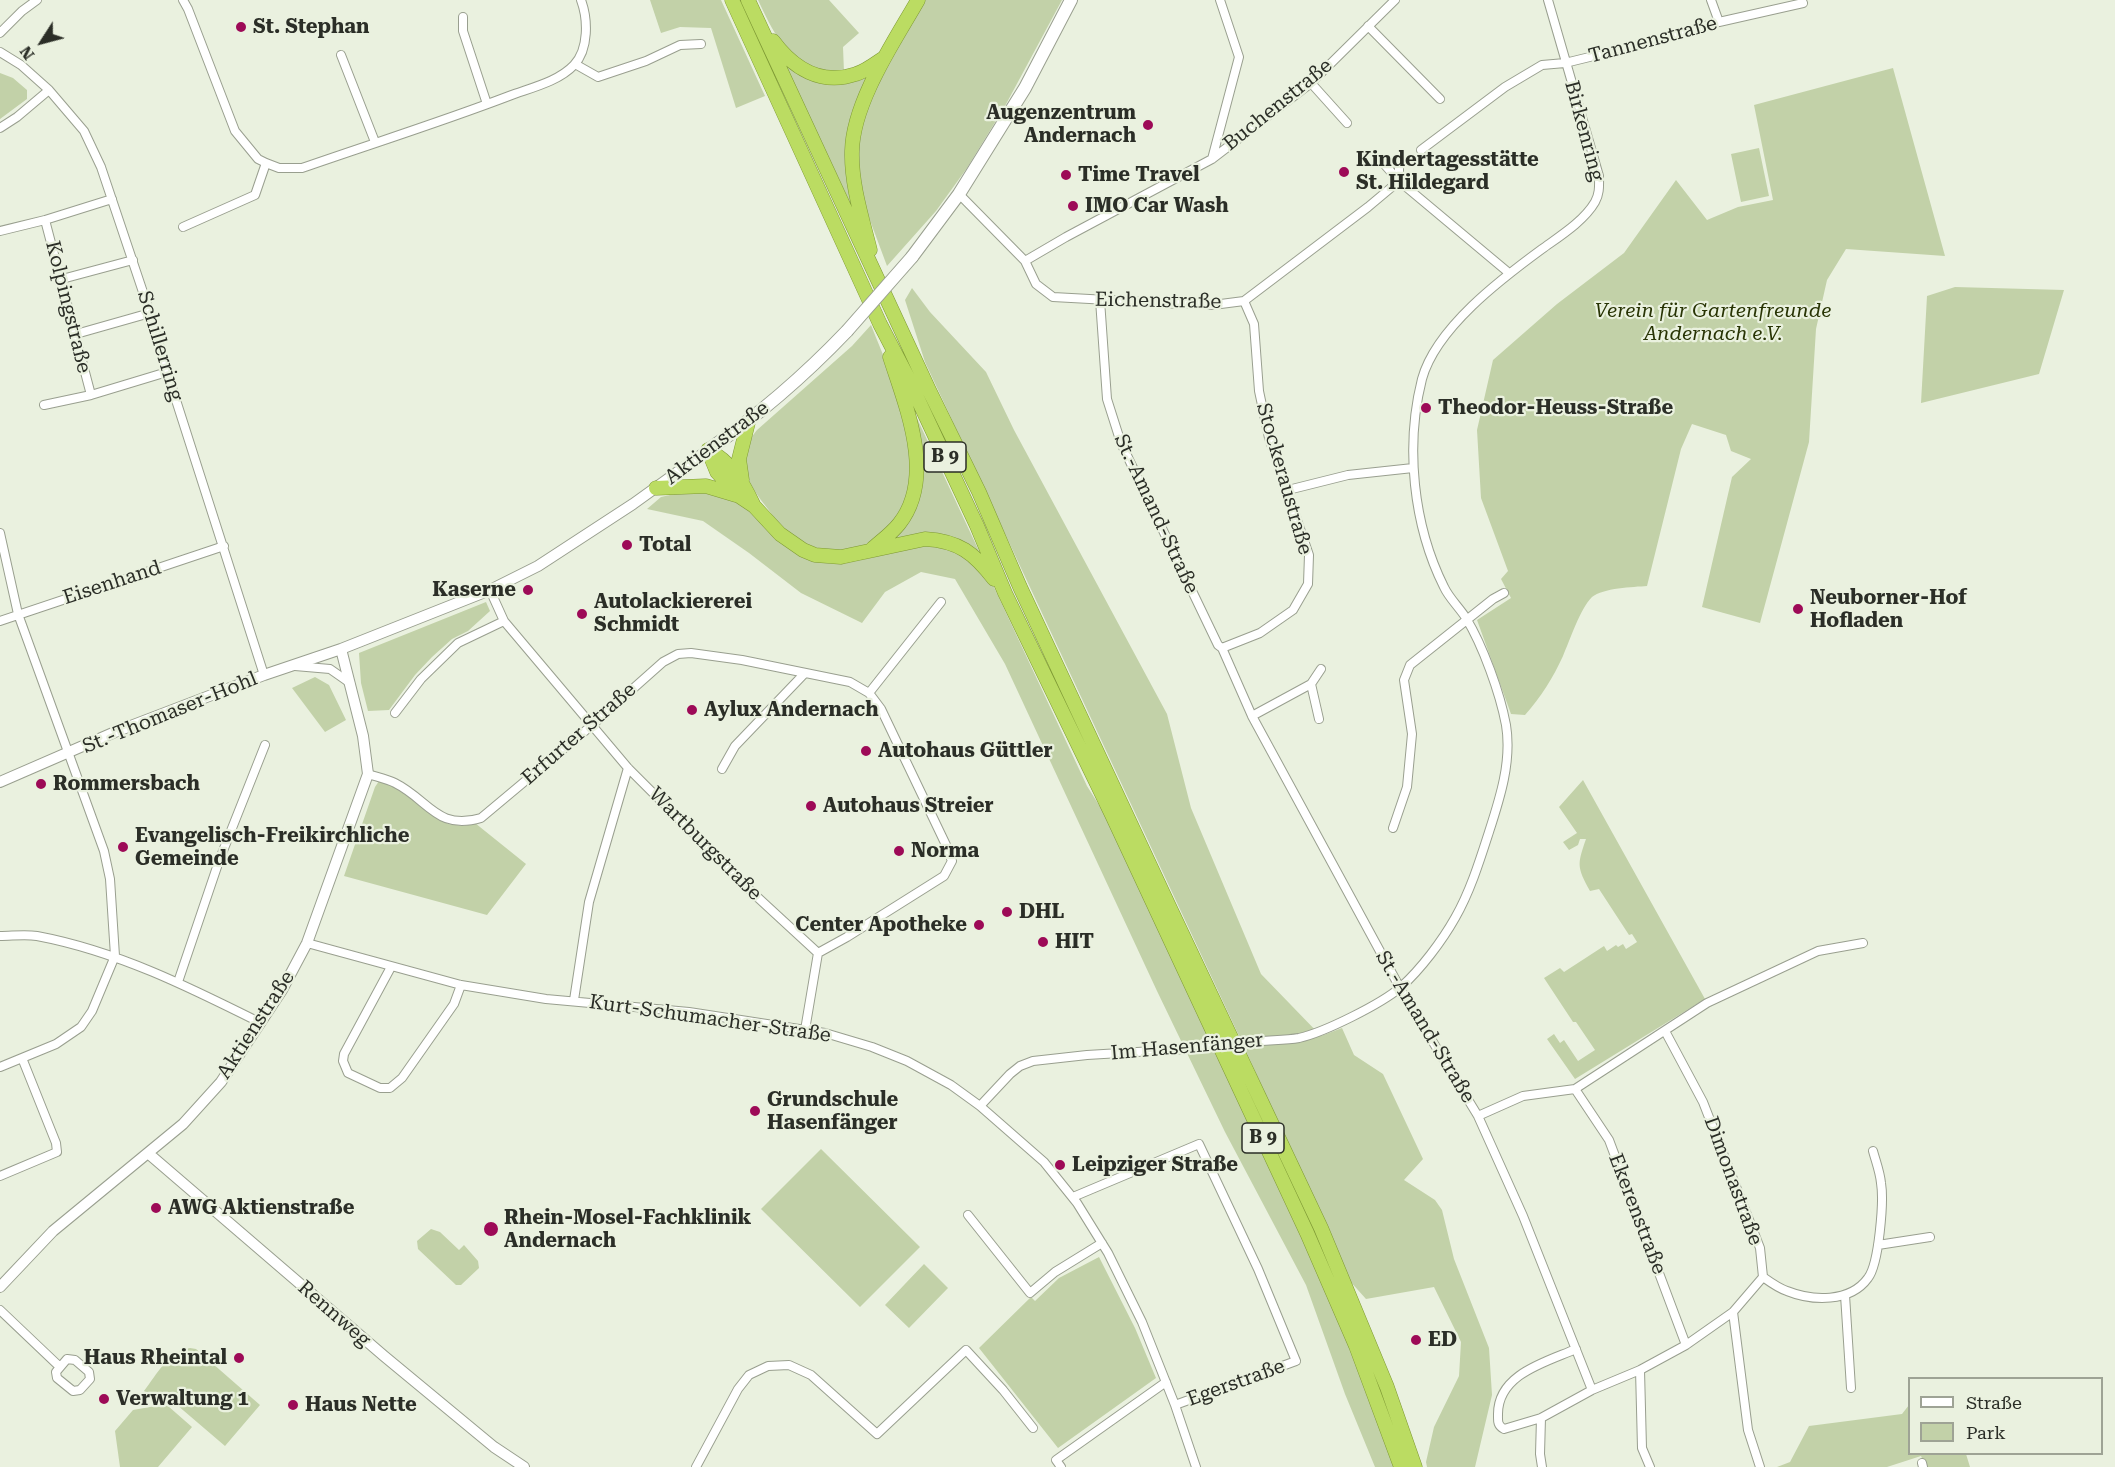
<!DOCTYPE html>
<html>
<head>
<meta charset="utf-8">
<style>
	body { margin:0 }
	#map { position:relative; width:2115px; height:1467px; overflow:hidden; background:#eaf1df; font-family:"Roboto Serif",serif }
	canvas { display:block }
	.legend { position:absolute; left:1908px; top:1377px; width:195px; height:78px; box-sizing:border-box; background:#eaf1df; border:2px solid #9ea395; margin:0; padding:8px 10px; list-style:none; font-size:18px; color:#2b2e27 }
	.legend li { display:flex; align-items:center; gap:12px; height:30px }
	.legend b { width:30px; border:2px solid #9ea395 }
	.north { position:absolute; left:12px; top:12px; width:60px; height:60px; -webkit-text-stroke:4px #eaf1df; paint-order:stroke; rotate:234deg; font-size:16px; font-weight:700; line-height:24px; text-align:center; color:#2b2e27 }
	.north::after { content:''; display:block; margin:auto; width:21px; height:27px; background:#2b2e27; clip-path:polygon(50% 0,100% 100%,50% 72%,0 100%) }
</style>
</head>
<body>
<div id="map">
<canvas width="2115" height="1467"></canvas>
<ul class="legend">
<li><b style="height:8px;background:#fff"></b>Straße</li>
<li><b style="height:16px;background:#c2d1a8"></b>Park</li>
</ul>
<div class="north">N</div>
</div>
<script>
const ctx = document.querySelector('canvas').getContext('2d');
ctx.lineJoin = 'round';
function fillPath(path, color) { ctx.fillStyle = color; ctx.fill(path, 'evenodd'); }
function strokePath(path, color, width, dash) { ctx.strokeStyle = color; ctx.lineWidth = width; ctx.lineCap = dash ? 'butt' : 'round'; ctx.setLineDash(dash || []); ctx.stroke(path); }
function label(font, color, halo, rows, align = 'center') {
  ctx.font = font + ' "Roboto Serif",serif'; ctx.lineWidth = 4.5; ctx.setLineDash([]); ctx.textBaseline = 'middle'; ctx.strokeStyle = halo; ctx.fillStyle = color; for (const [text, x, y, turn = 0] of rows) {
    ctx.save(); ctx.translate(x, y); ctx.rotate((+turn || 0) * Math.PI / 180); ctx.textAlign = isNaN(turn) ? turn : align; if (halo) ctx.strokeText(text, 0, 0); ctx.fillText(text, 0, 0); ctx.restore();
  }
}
const green = new Path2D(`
	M650,0h71l44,96 -29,12 -25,-80 -31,-1 -19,6z
	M758,0h71l30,33 -16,14 1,25c-7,0 -16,2 -23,0 -33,-8 -50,-44 -63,-72z
	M925,0h137l-57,106 -38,62 -31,43 -49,55 -19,-51 -10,-41 1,-45 9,-26z
	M788,66l9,6 75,-2 -13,33 -4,110 -69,-146z
	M1893,68l52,188 -99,-7 -19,31 -11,49 -7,113 -49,181 -58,-16 30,-130 19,-18 -20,-8 -5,-16 -34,-11 -11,25 -34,137c-14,1 -44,2 -55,11 -12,12 -22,43 -29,59 -10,22 -22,41 -38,59l-14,-1 -34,-94 34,-22 -10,-19 7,-8 -27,-73 -4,-68 16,-70 64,-56 67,-51 52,-73 31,40 31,-13 35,-7 -19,-95z
	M0,73l13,5 14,12v9l-27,20z
	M1759,148l10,48 -28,6 -10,-48z
	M1955,287l109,3 -25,84 -118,29 6,-107z
	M912,288l18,24 56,60 28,58 153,284 24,94 70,166 60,62 21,-8 12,27 29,19 40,85 -19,21 31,20 7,10 12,49 35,89 3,47 -17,72h-48l-1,-5 8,-35 25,-51 2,-34 -27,-55 -68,12 -17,-19 -103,-229 -321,-689 -20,-62z
	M871,325c14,36 32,73 39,112 2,12 3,39 1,50 -10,51 -63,79 -109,55 -17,-8 -27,-24 -38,-38 -13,-17 -25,-38 -17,-59 2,-5 7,-11 10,-15l95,-84z
	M915,414l64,137 -3,1 -6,-5 -80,-4 18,-25 5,-102z
	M692,490l22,3 23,8 70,56 19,6 17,1 19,-4 63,-16 37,7 31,34 94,201 22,35 212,456 39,92 35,98h-20l-30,-73 -39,-109 -81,-153 -68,-141 -152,-327 -50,-85 -34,-7 -36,20 -23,31 -61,-30 -52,-40 -46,-32 -56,-12 14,-12z
	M486,602l4,9 -22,20 -16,8 -20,18 -17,18 -26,35 -21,1 -7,-28 -2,-30z
	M315,677l14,8 17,35 -21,12 -33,-44z
	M1583,780l122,219 -130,80 -28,-40 7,-5 6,9 4,-3 14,21 17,-11 -19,-28h-3l-29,-44 16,-10 4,4 40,-26 3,5 9,-6 2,2 5,-3 3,5 11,-7 -5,-8 -3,1 -30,-46 -9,2c-13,-24 -13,-26 -4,-52h-6l-2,6 -9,5 -6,-8 14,-9 -18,-26z
	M379,781l15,6 54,37 16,2 11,-3 51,41 -39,51 -143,-39 31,-89z
	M821,1149l99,98 -60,60 -99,-98z
	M431,1229l9,3 19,18 5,-5 14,16 1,7 -18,17h-5l-38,-36 -1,-8z
	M1099,1257l36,71 21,50 -98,70 -79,-100 52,-51 4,4 24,-23z
	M924,1264l24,24 -39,40 -24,-23z
	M190,1348l6,1 64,56 -35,41 -55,-47h-17l-9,-8c13,-17 24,-39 46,-43z
	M161,1405l7,1 24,21 -34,40h-38l-5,-36 18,-21z
	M1909,1405l1,49h56l4,13h-44l-5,-11 -34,11h-110l13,-5 19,-36 93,-12z`);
const minor = new Path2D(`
	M183,0l5,9 47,122 23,28 8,4 13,5h23c69,-24 139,-46 207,-72 21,-8 49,-14 65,-31 15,-16 14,-46 7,-65
	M1711,0l8,22
	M463,17v14l24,73
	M1368,26l72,73
	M0,33l22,-22 15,-11
	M0,52l21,13 28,25 35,41 17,36 49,146 17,59 97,303
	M341,55l34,87
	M575,64l23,13 48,-16 34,-16 21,-1
	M1311,83l36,40
	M0,128l17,-11 32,-27
	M1421,150l84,-63 37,-22 23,-2 78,-19 76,-22 84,-19
	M1212,159l27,-102 -19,-57
	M1384,164l15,17 110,92
	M959,194l66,67 11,23 17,13 128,7 13,-1 19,2 31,-4 124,-94 31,-26v-14
	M45,220l46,175
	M183,227l72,-32 11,-32
	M0,231l45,-11 67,-21
	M1025,261l41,-24 146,-78 99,-76 84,-83
	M62,279l71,-19
	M1100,300l7,99 14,44 97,202 4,3 30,68 148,272 78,128 45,100 69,174
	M76,334l74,-21
	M44,405l47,-10 76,-23
	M1288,490l60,-15 65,-7
	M0,533l18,81 86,237 6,28 5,77 -23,55 -11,16 -25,17 -56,23
	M490,590l14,31 124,147 126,126 64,59
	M0,621l224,-75
	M1222,648l38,-15 33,-23 15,-26 1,-29 -40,-117 -10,-47 -5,-67 -10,-23
	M295,666l35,3 20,14
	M1311,684l8,35
	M869,693l72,-91
	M395,713l26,-34 37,-36 46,-22
	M1252,716l59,-32 10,-15
	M722,769l13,-23 69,-72
	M368,774c9,3 19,5 27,9 34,17 42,48 86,35l110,-92 72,-64 15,-8 13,-1 51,7 108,22 19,11 12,16 65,136 6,16 -8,15 -97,61 -29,16
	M1393,828l14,-41 5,-53 -8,-54 6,-15 83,-66 11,-6
	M0,936c12,0 25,-2 37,0 80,15 152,51 224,87
	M307,943l154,42 85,14 143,13 136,21 47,14 35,14 44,24 29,21 64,56 33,41 31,50 34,69 33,83 21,62
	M391,967l-47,87 -1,7 5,12 32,15h10l12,-10 52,-74 7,-19
	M178,982l41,-121 46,-116
	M574,1000l15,-98 39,-134
	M805,1030l13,-77
	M1261,1041c13,-1 26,-1 38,-3 26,-6 82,-34 102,-51 20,-18 41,-46 54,-69 15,-26 25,-58 34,-86 11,-34 23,-71 17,-107 -6,-32 -23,-79 -40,-107 -7,-11 -17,-20 -22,-31 -31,-62 -39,-141 -22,-208 14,-51 79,-100 120,-130 18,-13 42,-28 53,-47 5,-9 4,-17 4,-26l-51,-176
	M1575,1089l34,51 77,205
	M980,1106l30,-32 10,-8 13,-5 54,-6 100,-6
	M1478,1116l45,-20 52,-7 132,-86 111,-52 45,-8
	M0,1176l57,-24 -1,-9 -34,-85
	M1073,1197l126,-53 59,125 38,92 -121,44
	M968,1215l62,78 25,-21 47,-29
	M1878,1245l52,-8
	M1763,1277c7,5 15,11 24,14 25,10 63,12 81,-13 11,-14 16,-77 13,-95 -1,-11 -5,-21 -8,-32
	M1845,1295l6,93
	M0,1310l60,57
	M1733,1312l15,118 12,37
	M1576,1349c-30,13 -78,25 -78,65 0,7 -1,11 6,15l37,-11 51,-28 48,-20 46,-25 47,-33 30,-35 -3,-29 -57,-146 -38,-71
	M67,1359l8,1 14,12 1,7 -10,11 -7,1 -16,-13 -1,-6z
	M1640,1370l2,78 8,19
	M1541,1418l-1,36 2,13
	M1922,1463l1,4
	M696,1467l42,-78 11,-14 19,-9 21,-1 22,10 66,59 89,-84 37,40 30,38
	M1061,1467l-5,-7 110,-78`);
const tertiary = new Path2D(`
	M0,782l115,-50 149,-57 77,-26 149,-59 48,-24 95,-62 75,-54
	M149,1154l235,202 110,91 30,20
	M0,1287l53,-56 130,-107 38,-42 61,-92 25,-47 61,-169 -5,-38 -22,-87`);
const secondary = new Path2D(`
	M912,257l47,-63 66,-106 46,-88
	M708,450c51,-35 96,-74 139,-119`);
const trunk = new Path2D(`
	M732,0l148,324 27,52 70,150 28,67 107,222 195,418 49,113 45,121
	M748,0l181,390 50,102 41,95 148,317 153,324 66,159 28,80
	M773,41c20,27 48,45 83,33 10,-3 20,-11 29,-17
	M870,250c-8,-32 -19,-66 -18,-99 1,-49 42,-109 66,-151
	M708,450l9,22 22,24 15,10 26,28 23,16 12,5 26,2 84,-18c34,2 49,14 69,40
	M708,450c23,12 34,31 45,54
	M742,480l-3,-21 9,-36
	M656,488l50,-2 30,9
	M872,549c9,-8 19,-15 27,-25 37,-47 7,-117 -9,-167`);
const minorBridge = new Path2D(`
	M1187,1049l74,-8`);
const secondaryBridge = new Path2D(`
	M847,331l65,-74`);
const markers = [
	[241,27,6,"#9d0a57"],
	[1148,125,6,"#9d0a57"],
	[1344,172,6,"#9d0a57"],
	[1066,175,6,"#9d0a57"],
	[1073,206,6,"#9d0a57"],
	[1426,408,6,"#9d0a57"],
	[627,545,6,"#9d0a57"],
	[528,590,6,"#9d0a57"],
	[1798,609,6,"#9d0a57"],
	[582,614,6,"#9d0a57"],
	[692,710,6,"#9d0a57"],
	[866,751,6,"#9d0a57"],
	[41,784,6,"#9d0a57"],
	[811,806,6,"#9d0a57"],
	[123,847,6,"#9d0a57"],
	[899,851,6,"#9d0a57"],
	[1007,912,6,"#9d0a57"],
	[979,925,6,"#9d0a57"],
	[1043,942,6,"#9d0a57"],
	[755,1111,6,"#9d0a57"],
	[1060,1165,6,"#9d0a57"],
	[156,1208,6,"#9d0a57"],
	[491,1229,8,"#9d0a57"],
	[1416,1340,6,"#9d0a57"],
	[239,1358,6,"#9d0a57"],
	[104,1399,6,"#9d0a57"],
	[293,1405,6,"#9d0a57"]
];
const shields = [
	[945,457,42],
	[1263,1138,42]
];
const shieldNames = [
	["B 9",945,457],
	["B 9",1263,1138]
];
const poiNames = [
	["St. Stephan",253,27],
	["Augenzentrum",1136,113,"right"],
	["Andernach",1136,136,"right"],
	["Kindertagesstätte",1356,160],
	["St. Hildegard",1356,183],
	["Time Travel",1078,175],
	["IMO Car Wash",1085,206],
	["Theodor-Heuss-Straße",1438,408],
	["Total",639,545],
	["Kaserne",516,590,"right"],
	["Neuborner-Hof",1810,598],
	["Hofladen",1810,621],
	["Autolackiererei",594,602],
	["Schmidt",594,625],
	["Aylux Andernach",704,710],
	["Autohaus Güttler",878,751],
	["Rommersbach",53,784],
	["Autohaus Streier",823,806],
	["Evangelisch-Freikirchliche",135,836],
	["Gemeinde",135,859],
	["Norma",911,851],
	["DHL",1019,912],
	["Center Apotheke",967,925,"right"],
	["HIT",1055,942],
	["Grundschule",767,1100],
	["Hasenfänger",767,1123],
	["Leipziger Straße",1072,1165],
	["AWG Aktienstraße",168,1208],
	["Rhein-Mosel-Fachklinik",504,1218],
	["Andernach",504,1241],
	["ED",1428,1340],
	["Haus Rheintal",227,1358,"right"],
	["Verwaltung 1",116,1399],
	["Haus Nette",305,1405]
];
const streetNames = [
	["Tannenstraße",1653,40,-15],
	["Buchenstraße",1278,105,-39],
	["Birkenring",1584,131,75],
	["Eichenstraße",1158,301,1],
	["Kolpingstraße",68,307,76],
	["Schillerring",160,346,73],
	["Aktienstraße",717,443,-37],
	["Stockeraustraße",1284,479,74],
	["St.-Amand-Straße",1156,514,65],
	["Eisenhand",112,583,-18],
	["St.-Thomaser-Hohl",170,713,-22],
	["Erfurter Straße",579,734,-41],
	["Wartburgstraße",705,844,45],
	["Kurt-Schumacher-Straße",710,1019,8],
	["Aktienstraße",256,1025,-57],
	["St.-Amand-Straße",1425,1027,59],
	["Im Hasenfänger",1187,1047,-5],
	["Dimonastraße",1733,1181,70],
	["Ekerenstraße",1637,1214,69],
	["Rennweg",334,1314,41],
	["Egerstraße",1236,1383,-20]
];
const parkNames = [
	["Verein für Gartenfreunde",1713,311],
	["Andernach e.V.",1713,334]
];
fillPath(green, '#c2d1a8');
strokePath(minor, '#999f8f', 10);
strokePath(tertiary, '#999f8f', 12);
strokePath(secondary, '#999f8f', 14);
strokePath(trunk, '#7e9934', 15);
strokePath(minor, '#fff', 8);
strokePath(tertiary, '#fff', 10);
strokePath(secondary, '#fff', 12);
strokePath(trunk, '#bbdc62', 14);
strokePath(minorBridge, '#999f8f', 10, []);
strokePath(secondaryBridge, '#999f8f', 14, []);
strokePath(minorBridge, '#fff', 8);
strokePath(secondaryBridge, '#fff', 12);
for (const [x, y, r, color] of markers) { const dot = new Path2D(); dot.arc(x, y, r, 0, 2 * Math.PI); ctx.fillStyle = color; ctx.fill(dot); strokePath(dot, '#eaf1df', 2); }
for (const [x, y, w] of shields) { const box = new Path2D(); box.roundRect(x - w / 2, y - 15, w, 30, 4.5); ctx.fillStyle = '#eaf1df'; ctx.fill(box); strokePath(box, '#2b2e27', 1.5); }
label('bold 18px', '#2b2e27', null, shieldNames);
label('bold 20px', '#2b2e27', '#eaf1df', poiNames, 'left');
label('20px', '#2b2e27', '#eaf1df', streetNames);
label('italic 20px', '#283404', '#eaf1df', parkNames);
</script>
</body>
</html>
